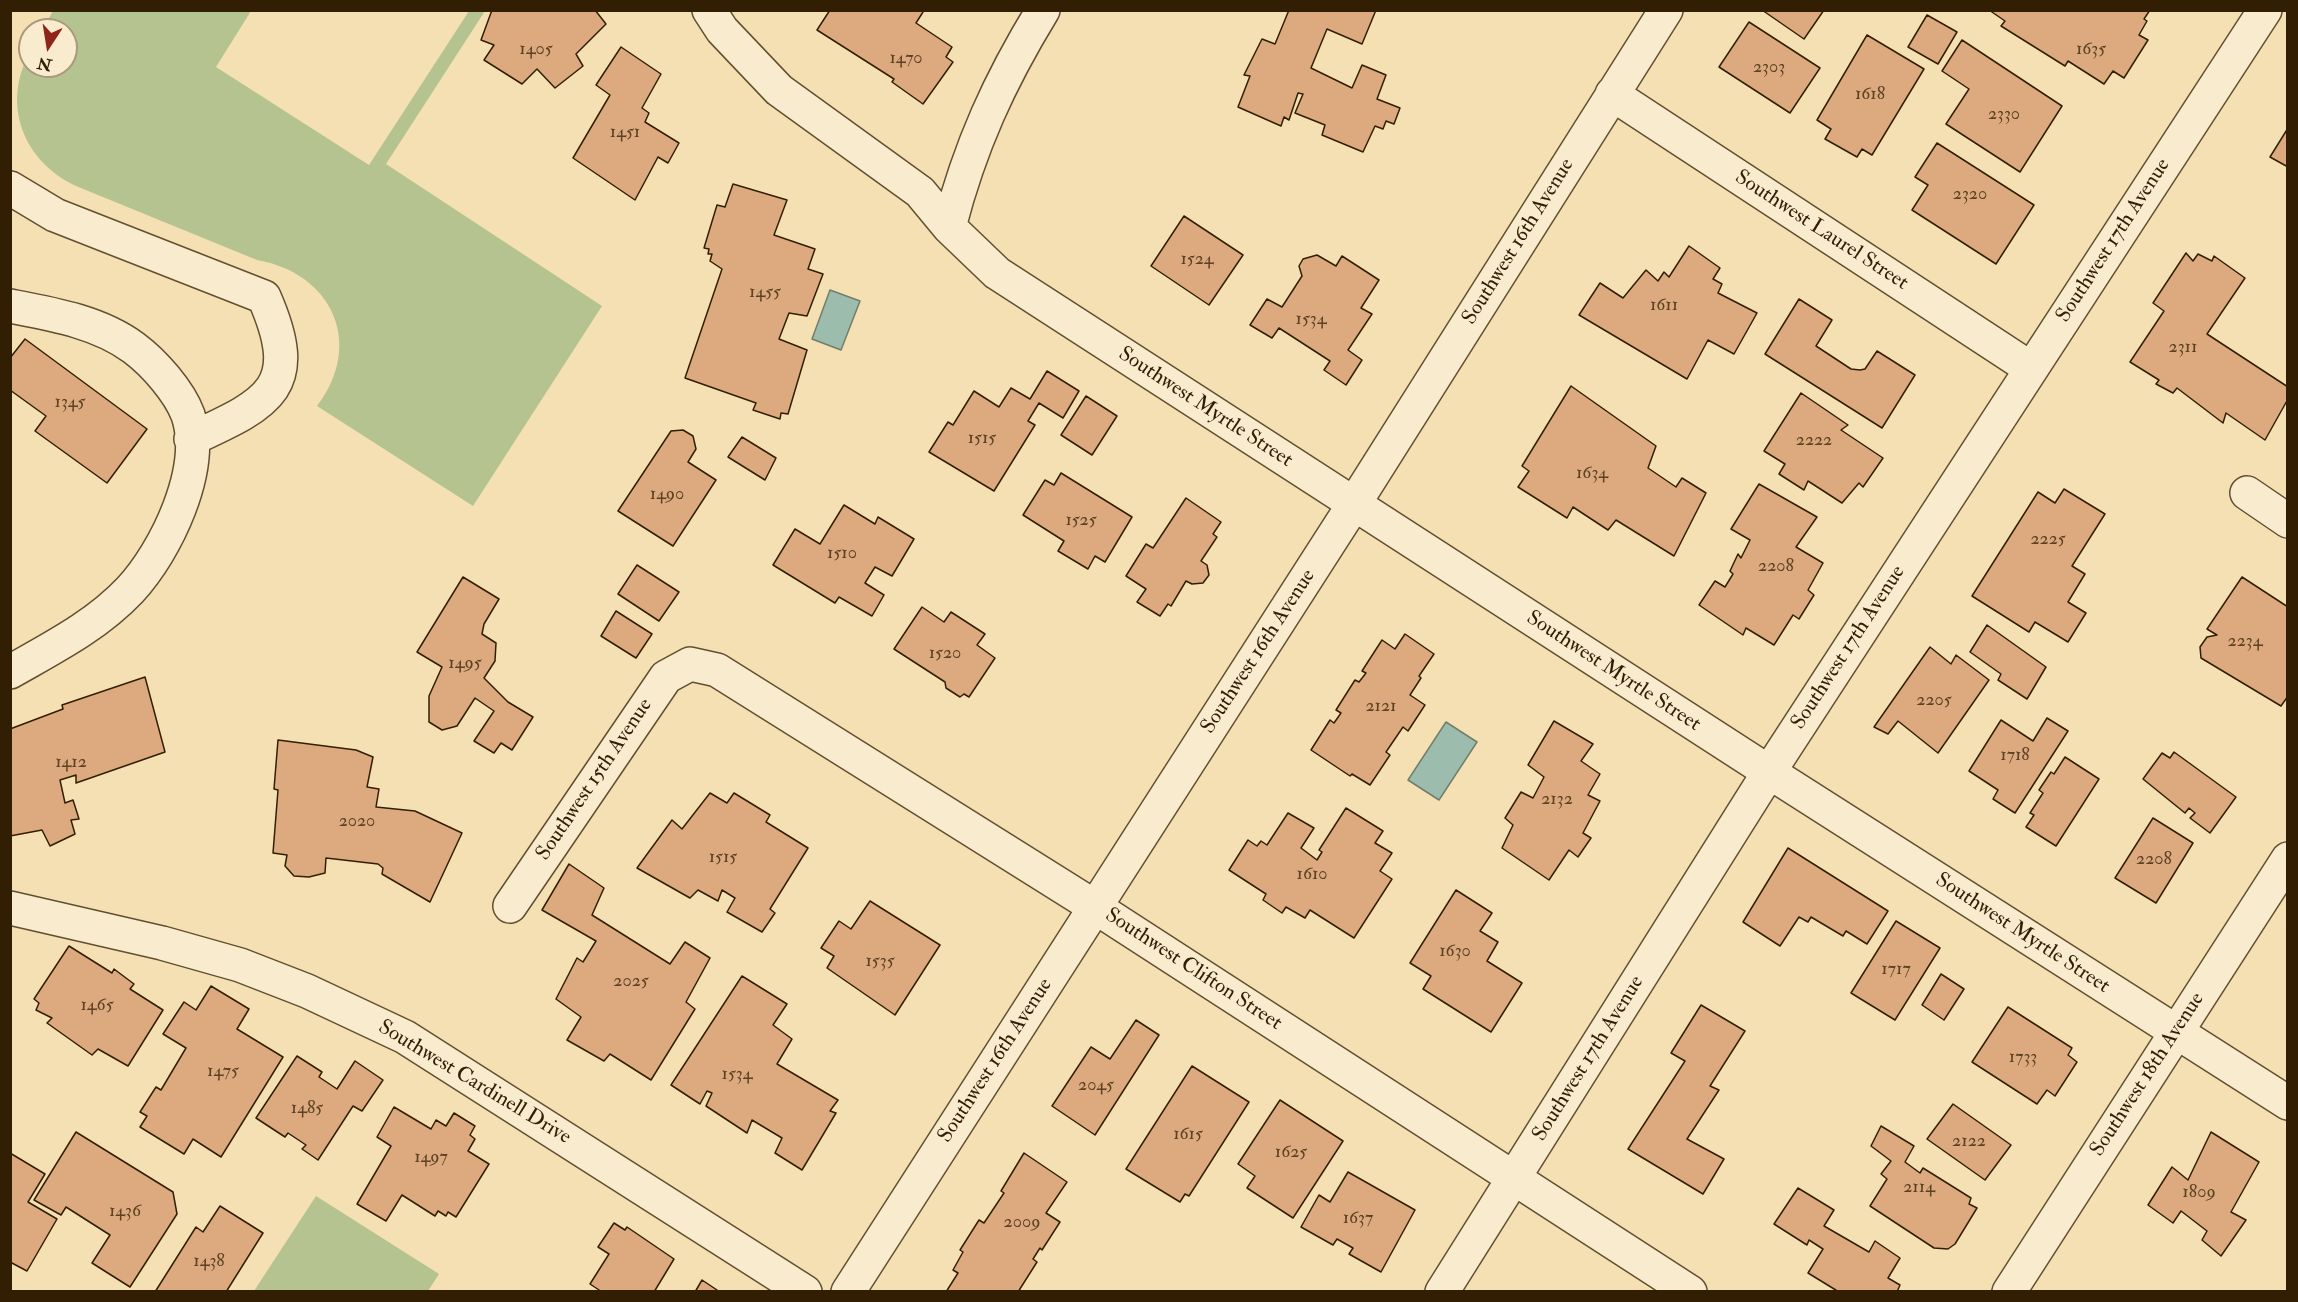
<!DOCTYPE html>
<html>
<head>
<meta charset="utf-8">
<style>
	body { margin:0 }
	#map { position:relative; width:2298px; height:1302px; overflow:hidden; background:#f4e0b3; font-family:"IM FELL Double Pica",serif }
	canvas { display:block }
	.frame { position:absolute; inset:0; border:12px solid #321f03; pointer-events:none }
	.north { position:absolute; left:18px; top:18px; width:60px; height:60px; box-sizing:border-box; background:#f8ebce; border:2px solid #a9997d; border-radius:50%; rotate:192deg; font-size:16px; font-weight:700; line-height:24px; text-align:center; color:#321f03 }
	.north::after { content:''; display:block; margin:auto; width:21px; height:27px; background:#8f2418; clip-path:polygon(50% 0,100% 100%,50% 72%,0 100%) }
</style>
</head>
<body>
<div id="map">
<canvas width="2298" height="1302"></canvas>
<div class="frame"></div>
<div class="north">N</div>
</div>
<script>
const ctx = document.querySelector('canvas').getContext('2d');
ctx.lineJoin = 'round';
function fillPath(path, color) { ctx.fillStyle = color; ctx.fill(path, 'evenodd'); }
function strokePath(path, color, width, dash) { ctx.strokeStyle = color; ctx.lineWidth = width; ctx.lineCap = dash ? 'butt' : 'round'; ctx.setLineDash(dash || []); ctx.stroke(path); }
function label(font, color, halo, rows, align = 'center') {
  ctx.font = font + ' "IM FELL Double Pica",serif'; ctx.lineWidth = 6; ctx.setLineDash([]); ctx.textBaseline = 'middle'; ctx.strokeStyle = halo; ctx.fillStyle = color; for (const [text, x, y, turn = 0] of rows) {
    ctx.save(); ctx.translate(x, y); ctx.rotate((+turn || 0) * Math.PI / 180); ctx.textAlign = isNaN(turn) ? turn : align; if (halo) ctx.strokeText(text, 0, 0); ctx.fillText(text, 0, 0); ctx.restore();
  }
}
const green = new Path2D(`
	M53,11h198l-35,56 153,98 100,-154h16l-99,153 216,142 -129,200 -156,-100c48,-62 15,-133 -60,-146l-181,-74c-53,-25 -75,-82 -46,-134v14h36v-36h-24z
	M316,1196l123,78 -11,17h-174z`);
const water = new Path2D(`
	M830,290l30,11 -19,49 -29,-11z
	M1446,722l31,20 -38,58 -31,-20z`);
const building = new Path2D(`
	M492,10h103l11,14 -30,30 7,12 -28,22 -18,-19 -15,15 -38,-24 10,-15 -13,-5z
	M830,10h91l2,2 -7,11 36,24 -6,10 7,5 -30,42 -31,-22 2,-3 -77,-49z
	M1289,10h87l-14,34 -35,-15 -16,39 41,20 10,-23 24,10 -9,24 23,9 -6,16 -8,-3 -3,8 -8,-3 -12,26 -41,-17 3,-10 -30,-12 8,-19 -5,-1 -9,27 -5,-3 -3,9 -43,-19 12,-31 -6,-1 18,-36 13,5z
	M1762,10h62l-20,29z
	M1989,10h161l-6,9 3,2 -8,14 9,5 -24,38 -11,-7 -9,13 -36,-23 -3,5 -64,-40 4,-5z
	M1927,15l30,17 -19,32 -30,-17z
	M1749,22l71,46 -30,45 -71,-46z
	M1867,35l57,34 -52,86 -10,-6 -5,8 -32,-18 6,-10 -14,-9z
	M1962,40l100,66 -42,66 -74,-48 23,-35 -27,-18z
	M621,47l40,27 -19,34 7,5 -4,9 34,21 -11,20 -10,-6 -23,43 -62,-42 37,-63 -14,-10z
	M2288,128v39l-18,-10z
	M1937,143l97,62 -38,59 -84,-54 16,-25 -13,-8z
	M733,184l54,16 -13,35 41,14 -7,20 15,5 -16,42 -18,-3 -10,26 28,11 -19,64 -7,-1 -1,6 -27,-9 3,-7 -71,-25 37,-109 -12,-8 2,-7h-4l1,-5 -5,-1 13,-43 8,2z
	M1184,216l59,39 -34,50 -58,-39z
	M1689,246l31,22 -7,11 9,5 -4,9 39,20 -23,41 -26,-14 -21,39 -108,-64 21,-32 23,15 23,-28 12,11 6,-9 5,5z
	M2186,253l7,8 5,-7 14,7 2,-5 31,22 -38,56 81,53v12l-23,41 -39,-27 -3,10 -46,-35 -4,5 -17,-9 3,-4 -29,-18 34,-51 -11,-8z
	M1317,255l19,11 6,-10 37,24 -18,28 11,6 -24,36 14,10 -16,25 -22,-15 6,-9 -51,-33 -7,10 -22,-13 17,-26 15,8 20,-31 -3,-10 4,-7z
	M1799,299l33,21 -16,26 35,23 9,1 5,-1 12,-18 38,24 -33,53 -117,-74z
	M25,339l122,90 -40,54 -72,-52 11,-15 -36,-26v-32z
	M1047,371l32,20 -16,27 -24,-15 -11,18 7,4 -41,66 -65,-39 19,-30 5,3 21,-34 25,16 12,-19 19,11z
	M1571,386l85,60 -8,22 28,19 6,-9 24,15 -32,63 -58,-36 -8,10 -35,-23 -6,11 -49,-31 11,-16 -7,-5z
	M1801,393l47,32 -7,5 42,28 -20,29 -4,-4 -17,20 -34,-22 -4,9 -25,-16 6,-10 -21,-13z
	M1086,396l31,20 -25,39 -31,-20z
	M683,430l10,6 3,13 -8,13 28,18 -43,66 -55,-35 53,-80z
	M742,437l34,21 -11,22 -37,-23z
	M1061,473l71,44 -27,45 -10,-6 -7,13 -30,-18 6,-10 -41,-26 22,-35 9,5z
	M1759,484l58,33 -21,30 27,16 -15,27 6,5 -15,24 -6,-4 -19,30 -28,-17 -3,7 -44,-30 16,-24 10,6 8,-13 -3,-3 8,-17 3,4 9,-18 -19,-11z
	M2064,489l41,25 -33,52 13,8 -17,28 18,11 -18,29 -33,-20 -6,10 -57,-36 66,-104 17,11z
	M1186,498l35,24 -8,12 4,3 -16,24 6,4 2,10 -6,8 -11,1 -6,-3 -15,25 -3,-2 -8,12 -23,-14 9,-13 -20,-13 20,-32 7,4z
	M844,505l31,19 3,-7 36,22 -22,37 -17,-9 -10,16 19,12 -12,21 -33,-19 -4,6 -62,-38 22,-36 25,15z
	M637,565l42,27 -20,29 -41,-27z
	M463,577l36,22 -15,25 -2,10 14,9 -1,18 -11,17 24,24 25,15 -21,33 -11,-7 -7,10 -20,-12 20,-30 -19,-13 -18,28 -15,4 -13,-8v-26l13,-29 -25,-15z
	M2242,577l46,30v89l-7,10 -80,-48 -1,-11 7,-10 10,-2 -10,-6z
	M922,607l22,15 7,-10 34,22 -8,11 18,13 -26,39 -5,-3 -4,3 -14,-9 -1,-6 -51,-33z
	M616,611l36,23 -16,24 -35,-22z
	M1987,625l59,42 -19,32 -29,-19 3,-6 -31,-22z
	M1405,634l29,20 -15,22 2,2 -11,17 15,10 -17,26 -5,-4 -17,25 4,3 -20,30 -18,-11 -2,2 -39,-26 19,-30 4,3 7,-10 -5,-3 19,-30 4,2 7,-9 -4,-2 20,-31 13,9z
	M1930,647l21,17 5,-9 33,25 -51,73 -40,-32 -10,13 -14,-7z
	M145,677l20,75 -89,31v-8l-16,5 5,23 8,-3 6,19 -8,1 4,14 -25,12 -8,-16 -32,6v-107l53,-20 -1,-4z
	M2047,718l21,13 -53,82 -22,-14 5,-9 -29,-19 32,-51 32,21z
	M1554,721l39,23 -12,17 19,13 -12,21 12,6 -17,32 8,5 -13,19 -9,-7 -20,30 -47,-32 11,-23 -8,-7 16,-26 12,6 11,-21 -16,-12z
	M278,740l78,10 17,7 -6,30 12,2 -3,18 39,4 47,22 -32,69 -48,-28 1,-6 -5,-4 -52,-6 -1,15 -16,4 -15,-1 -9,-10 2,-11 -14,-2 5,-63 -4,-1z
	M2174,752l62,45 -26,36 -20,-15 5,-5 -6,-5 -4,5 -42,-34 19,-26 8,5z
	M2065,757l34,22 -43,67 -30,-19 8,-12 -4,-2 13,-20 -4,-3 12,-18 3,2z
	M710,793l17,10 7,-10 36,22 -4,7 42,26 -38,61 5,4 -13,19 -35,-20 8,-14 -13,-8 -4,11 -20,-11 -8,8 -53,-30 35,-48 10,9z
	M1346,808l37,23 -8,12 17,10 -12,18 12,8 -38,59 -44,-28 -5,8 -19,-11 -4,6 -19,-13 3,-6 -37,-24 19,-30 9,6 4,-5 6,4 21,-32 26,15 -13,20 16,12 5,-8 -3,-2z
	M2153,818l40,25 -37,60 -41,-25z
	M1788,848l100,63 -21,33 -21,-13 -3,5 -32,-19 -3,5 -9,-5 -19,29 -37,-24z
	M569,864l35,24 -12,27 78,49 15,-22 25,16 -24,44 9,7 -44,71 -41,-26 -6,7 -37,-21 14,-23 -25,-18 21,-41 6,4 13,-21 -54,-31z
	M1456,890l36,23 -12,18 18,11 -11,19 35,22 -31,49 -68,-43 8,-13 -21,-13z
	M870,901l70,44 -45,70 -68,-47 7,-12 -13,-8 18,-27 12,8z
	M1896,921l44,27 -45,72 -44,-27z
	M69,946l43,27 2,-4 20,15 -4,5 33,21 -35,56 -30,-17 -6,6 -45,-32 5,-5 -16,-8 3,-7 -5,-4z
	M1941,974l23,15 -20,31 -22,-15z
	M742,976l45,28 -14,21 19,14 -15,25 61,36 -8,11 6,2 -34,57 -27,-17 7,-15 -30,-18 -5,13 -41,-27 6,-13 -5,-2 -7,13 -29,-19z
	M211,986l38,23 -12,20 46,28 -62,100 -28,-18 -9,15 -44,-27 7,-11 -7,-4 16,-25 5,3 25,-42 -23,-14 21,-32 12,8z
	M1701,1005l44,26 -35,55 9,4 -32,49 37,20 -21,35 -75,-45 57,-88 -14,-8z
	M2008,1007l64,41 -4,7 9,7 -22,34 -8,-6 -10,14 -65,-42z
	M1136,1020l23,15 -64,100 -43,-29 39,-59 19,12z
	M297,1056l25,16 -3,5 18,12 18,-28 28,19 -21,31 -9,-5 -35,54 -16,-11 4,-4 -18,-12 -3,4 -29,-19z
	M1192,1066l57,36 -60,94 -4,-2 -5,8 -54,-33z
	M1280,1100l63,41 -50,77 -46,-30 8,-12 -17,-12z
	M1953,1104l58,41 -26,35 -58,-41z
	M394,1107l37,22 5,-9 10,6 8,-13 21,13 -5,9 5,4 -7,12 21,13 -33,53 -8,-5 -2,4 -8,-5 -3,5 -33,-21 -16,26 -29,-17 34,-58 -14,-9z
	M1881,1126l33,20 -9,16 15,11 3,-5 48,30 -2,6 8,4 -22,36 -7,5 -14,-1 -64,-42 17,-27 -6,-5 10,-13 -20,-15z
	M76,1132l97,60 4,22 -47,73 -38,-24 18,-28 -44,-28 -5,8 -27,-15z
	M2211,1132l48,30 -28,50 15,8 -25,36 -19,-16 5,-9 -26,-20 -8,12 -25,-18 24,-38 16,13z
	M10,1153l35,21 -17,28 29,17 -30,52 -17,-9z
	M1024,1153l43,29 -21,31 14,9 -18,28 -2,-2 -7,11 4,3 -19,30h-72l12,-19 -5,-3 10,-18 -3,-2 19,-30 5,3 20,-30 -3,-2z
	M1348,1172l67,38 -34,62 -32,-18 4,-6 -16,-9 -4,6 -32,-18 18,-32 11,7z
	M1798,1188l36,22 -10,16 45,26 6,-11 25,17 -12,20 12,7 -3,7h-58l-31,-19 15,-24 -14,-9 -2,5 -33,-21z
	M220,1206l43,27 -37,59h-71l41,-65 7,5z
	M614,1223l11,7 2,-3 47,32 -20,33h-52l-12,-8 19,-30 -11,-7z
	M702,1280l18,12h-25z`);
const street = new Path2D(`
	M709,10l13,20 57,60 141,102 29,35 48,46 772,499 519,331
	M1612,94l418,274
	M10,188l45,27 209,82c40,91 5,106 -73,142
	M949,227c21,-81 50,-145 94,-217
	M10,306c42,8 89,16 124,42 20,15 45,43 54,67 18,54 -22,136 -58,175 -34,36 -78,58 -120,82
	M2247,493l41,28
	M510,906l156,-229 24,-13 27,6 378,237 595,385
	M10,908l152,35 78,22 67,26 98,46 400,255
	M848,1292l506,-788 312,-494
	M1442,1292l327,-520 496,-762
	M2009,1292l279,-433`);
const numberNames = [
	["1405",536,50],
	["1635",2091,50],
	["1470",906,59],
	["2303",1769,68],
	["1618",1870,95],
	["2330",2004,115],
	["1451",625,133],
	["2320",1970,195],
	["1524",1197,260],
	["1455",765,293],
	["1611",1664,306],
	["1534",1311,320],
	["2311",2183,348],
	["1345",70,403],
	["1515",982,439],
	["2222",1814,441],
	["1634",1592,474],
	["1490",667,495],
	["1525",1081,521],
	["2225",2048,540],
	["1510",842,554],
	["2208",1776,567],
	["2234",2245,642],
	["1520",945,654],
	["1495",465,664],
	["2205",1934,701],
	["2121",1381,707],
	["1718",2015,756],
	["1412",71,763],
	["2132",1557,800],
	["2020",357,822],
	["1515",723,858],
	["2208",2154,860],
	["1610",1312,875],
	["1630",1455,952],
	["1535",880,962],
	["1717",1896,970],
	["2025",631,982],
	["1465",97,1006],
	["1733",2023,1058],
	["1475",223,1072],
	["1534",737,1075],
	["2045",1096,1086],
	["1485",307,1109],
	["1615",1188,1135],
	["2122",1969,1142],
	["1625",1291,1153],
	["1497",431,1158],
	["2114",1919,1188],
	["1809",2199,1193],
	["1436",125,1212],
	["1637",1358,1219],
	["2009",1022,1223],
	["1438",209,1262]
];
const streetNames = [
	["Southwest Laurel Street",1821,231,33],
	["Southwest 17th Avenue",2114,241,-57],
	["Southwest 16th Avenue",1519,242,-58],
	["Southwest Myrtle Street",1205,408,33],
	["Southwest 17th Avenue",1849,648,-57],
	["Southwest 16th Avenue",1259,652,-57],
	["Southwest Myrtle Street",1613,672,33],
	["Southwest 15th Avenue",595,780,-56],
	["Southwest Myrtle Street",2022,934,33],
	["Southwest Clifton Street",1193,970,33],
	["Southwest 17th Avenue",1589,1059,-58],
	["Southwest 16th Avenue",996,1061,-57],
	["Southwest 18th Avenue",2148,1075,-57],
	["Southwest Cardinell Drive",474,1083,31]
];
fillPath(green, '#b5c391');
fillPath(water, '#9cbdad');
strokePath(water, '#727e69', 1.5);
fillPath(building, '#ddaa80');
strokePath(building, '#321f03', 1.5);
strokePath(street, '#624f2f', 36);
strokePath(street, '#f8ebce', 33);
label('18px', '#5d4222', null, numberNames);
label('21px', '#321f03', '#f8ebce', streetNames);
</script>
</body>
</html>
